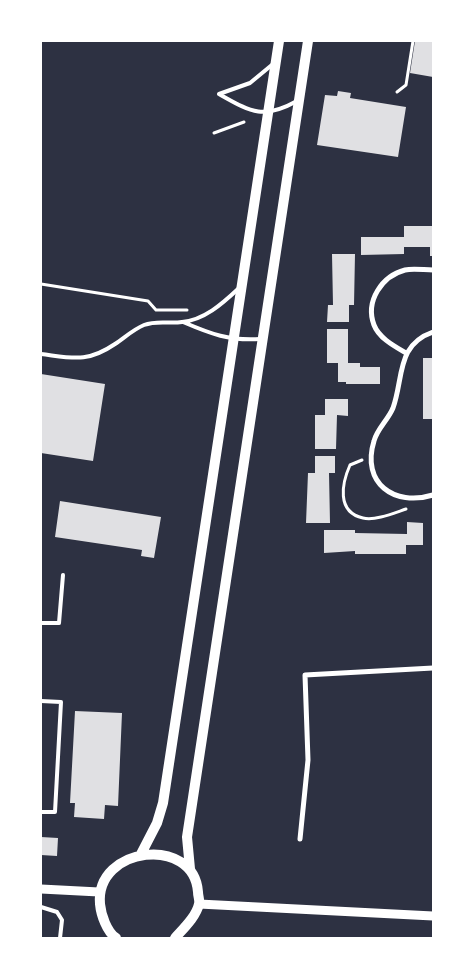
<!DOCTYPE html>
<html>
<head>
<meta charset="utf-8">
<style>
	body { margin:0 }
	#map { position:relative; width:474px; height:979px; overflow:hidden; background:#2d3142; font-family:Cabin,sans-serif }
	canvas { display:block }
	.frame { position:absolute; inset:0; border:42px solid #fff; pointer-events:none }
</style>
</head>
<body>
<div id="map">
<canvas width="474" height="979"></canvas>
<div class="frame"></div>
</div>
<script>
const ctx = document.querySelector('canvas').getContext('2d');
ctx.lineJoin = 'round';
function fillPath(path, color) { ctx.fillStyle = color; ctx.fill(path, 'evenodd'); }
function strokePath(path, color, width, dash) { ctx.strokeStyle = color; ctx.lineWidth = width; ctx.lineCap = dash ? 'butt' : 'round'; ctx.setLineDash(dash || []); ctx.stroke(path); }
const building = new Path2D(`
	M415,41h18v36l-23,-4z
	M338,91l13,2 -1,5 56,9 -8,50 -81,-12 8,-50 12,1z
	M404,226h29v30h-3v-9h-26v7l-43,1v-18h43z
	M332,254h23l-1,51h-5v17h-22l1,-17h5z
	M327,329h21v34h12v4h20v17h-34v-2h-8v-19h-11z
	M423,358h10v61h-10z
	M41,374l64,10 -12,77 -52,-8z
	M325,399h23v17l-11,-1 -1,34h-21v-34h10z
	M315,456h20v17h-6l1,50h-24l2,-50h7z
	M60,501l101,16 -7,41 -13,-2 1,-6 -87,-13z
	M407,522l16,1v22h-17v9h-51v-3l-31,2v-23h31v3l52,1z
	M75,711l47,2 -4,93 -13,-1 -1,14 -30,-2 1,-14h-5z
	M41,837l17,1 -1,18 -16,-1z`);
const path = new Path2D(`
	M397,92l9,-7 7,-44
	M214,133l30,-11
	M41,284l107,17 8,9h31
	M362,460l-12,5c-8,18 -14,47 13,53 12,3 31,-5 43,-9`);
const service = new Path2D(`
	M219,94c32,18 44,26 78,7
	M219,94l31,-11 23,-19
	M183,322c28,12 46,19 77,17
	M41,354c32,4 46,9 74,-10 9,-6 19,-15 29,-19 13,-5 25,-1 38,-3 22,-2 40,-18 56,-33
	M41,623h18l4,-48
	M41,701l20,1 -6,110h-14
	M41,907l16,5 5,8 -2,18`);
const minor = new Path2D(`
	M433,332c-37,13 -29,45 -40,76 -5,12 -16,21 -19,33 -13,42 20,66 59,54
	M406,353c-12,-7 -27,-15 -32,-28 -9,-24 8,-49 31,-55 8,-2 19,0 28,0
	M300,839l8,-79 -3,-85 128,-7`);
const tertiary = new Path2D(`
	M41,889l58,3
	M199,904l234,12`);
const secondary = new Path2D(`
	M141,854l16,-31 6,-20 116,-762
	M190,869l-3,-32 121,-796
	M116,938c-9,-6 -15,-23 -16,-34 -5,-58 94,-69 98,-12 0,4 2,9 1,12 -3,13 -16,25 -24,34`);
fillPath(building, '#e0e0e3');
strokePath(path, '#fff', 3);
strokePath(service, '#fff', 4);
strokePath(minor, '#fff', 5);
strokePath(tertiary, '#fff', 9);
strokePath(secondary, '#fff', 10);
</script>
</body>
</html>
